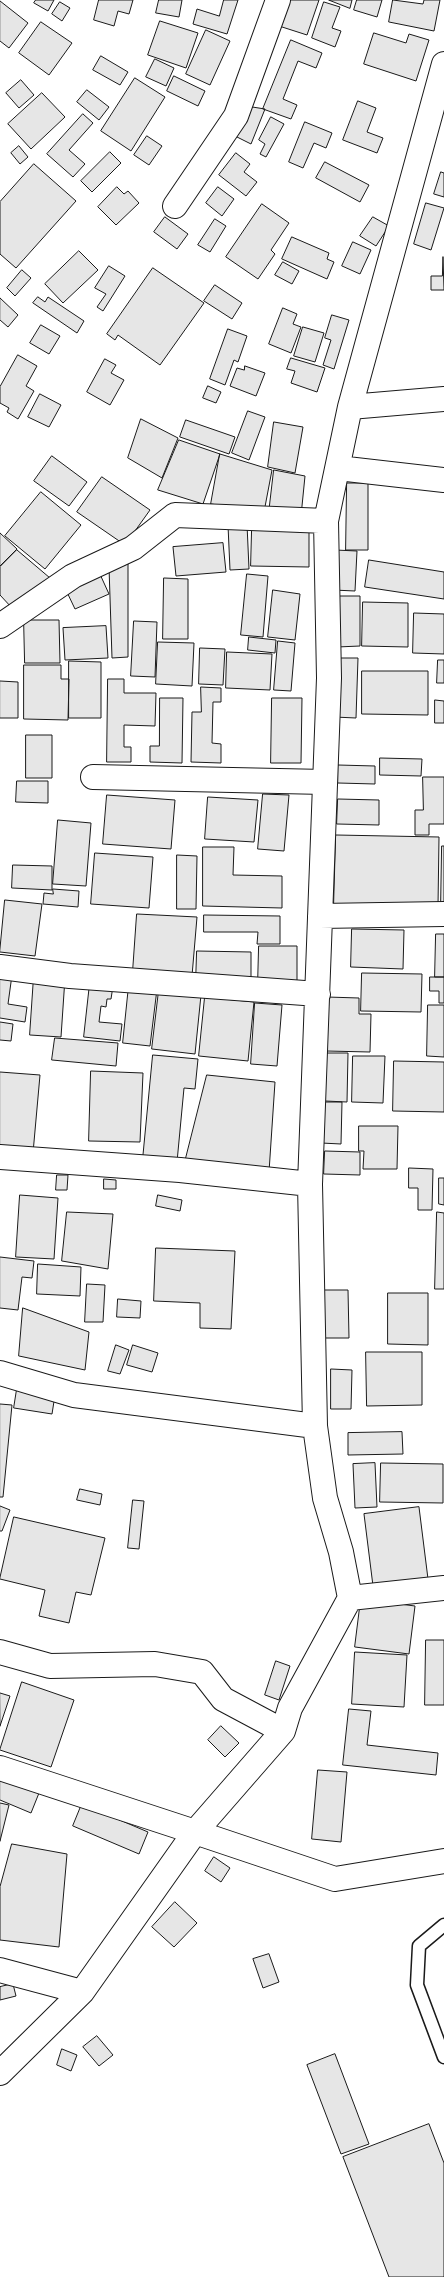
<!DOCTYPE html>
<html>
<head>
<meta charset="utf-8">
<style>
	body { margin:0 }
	canvas { display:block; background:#fff }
</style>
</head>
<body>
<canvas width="444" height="2277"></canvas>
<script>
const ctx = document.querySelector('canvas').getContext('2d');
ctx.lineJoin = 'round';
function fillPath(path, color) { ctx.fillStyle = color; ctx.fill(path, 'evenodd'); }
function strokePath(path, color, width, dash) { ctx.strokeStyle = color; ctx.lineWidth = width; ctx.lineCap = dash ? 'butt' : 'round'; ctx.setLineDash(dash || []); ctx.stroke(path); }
const building = new Path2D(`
	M36,0h18l-6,11 -14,-8z
	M99,0h34l-4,14 -11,-3 -4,15 -20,-6z
	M159,0h23l-3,17 -23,-4z
	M224,0h14l-11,34 -34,-10 4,-15 22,7z
	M288,0h31l-12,35 -28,-9z
	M329,0h23l-2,8z
	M357,0h25l-5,17 -23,-7z
	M393,0l30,4 1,-4h16l-6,31 -45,-9z
	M0,1l28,22 -19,25 -9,-7z
	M60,2l10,6 -8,13 -10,-7z
	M324,2l16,5 -8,21 9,3 -6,16 -23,-9z
	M160,21l38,12 -12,35 -38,-13z
	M41,22l31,21 -23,32 -30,-22z
	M206,30l24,11 -20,44 -24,-11z
	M374,33l32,10 3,-9 20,6 -13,41 -52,-17z
	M291,40l31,13 -6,15 -18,-7 -15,38 14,6 -6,14 -28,-10z
	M101,56l27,16 -8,13 -27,-15z
	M155,59l19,9 -8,18 -20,-9z
	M174,76l31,15 -7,15 -31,-15z
	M135,78l30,19 -34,54 -30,-20z
	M21,80l13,15 -15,13 -13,-15z
	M87,90l22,17 -10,13 -22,-18z
	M42,93l23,24 -34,32 -23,-25z
	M358,101l18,7 -9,24 16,6 -6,15 -34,-13z
	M246,106l19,3 -14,35 -14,-7z
	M83,114l10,9 -24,27 16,14 -12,13 -26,-23z
	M271,117l13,7 -18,33 -6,-3 5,-10 -6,-4z
	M305,122l27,11 -6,15 -12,-5 -11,25 -14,-6z
	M147,136l15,10 -13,19 -15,-10z
	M19,146l9,11 -8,7 -9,-11z
	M110,152l11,11 -29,29 -11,-11z
	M236,153l14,11 -6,8 13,10 -11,14 -27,-21z
	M325,162l44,23 -9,17 -44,-24z
	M34,164l42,37 -60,67 -16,-14v-52z
	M441,172l3,1v24l-10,-3z
	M117,187l7,7 4,-3 11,12 -23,22 -18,-18z
	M218,187l16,12 -12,17 -16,-13z
	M426,203l18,5 -13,42 -17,-6z
	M262,204l27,19 -18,27 4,4 -17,25 -32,-22z
	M165,217l23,17 -11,15 -23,-17z
	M373,217l16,9 -13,20 -16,-10z
	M215,219l11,7 -16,26 -12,-7z
	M292,237l37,16 -2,6 7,3 -7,17 -45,-20z
	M353,242l18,8 -11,24 -18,-8z
	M79,251l19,19 -35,33 -18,-19z
	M443,257l1,33h-13v-14h11z
	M283,262l16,9 -7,13 -17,-9z
	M109,266l16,10 -22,35 -6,-4 9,-13 -11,-6z
	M153,268l51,35 -44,62 -42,-30 -3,5 -8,-6z
	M22,270l9,8 -16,18 -8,-8z
	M215,285l27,18 -10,16 -28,-18z
	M38,297l7,5 3,-5 36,24 -7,12 -44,-30z
	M0,298l18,17 -10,12 -8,-7z
	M283,308l14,6 -4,10 8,3 -10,26 -22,-9z
	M332,315l17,5 -15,49 -11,-4 8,-25 -6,-2z
	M41,325l19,11 -11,18 -19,-11z
	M303,327l21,6 -9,29 -21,-6z
	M228,329l19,7 -9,26 -4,-2 -9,25 -15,-6z
	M18,355l19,11 -11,20 8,5 -16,28 -11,-7 2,-4 -9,-5v-16z
	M291,358l34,10 -8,24 -26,-9 4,-12 -8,-2z
	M105,359l11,6 -5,8 13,7 -14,25 -23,-13z
	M245,366l20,7 -9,23 -26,-10 7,-18 7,2z
	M208,386l13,6 -5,11 -13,-5z
	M40,394l21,11 -12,22 -21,-10z
	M248,411l17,6 -16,43 -17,-7z
	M141,419l37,19 -16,40 -34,-20z
	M186,420l49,17 -6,17 -49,-17z
	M274,422l29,5 -8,46 -27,-6z
	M179,440l41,14 -17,50 -45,-14z
	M220,454l52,16 -8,42 -53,-8z
	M52,456l35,26 -18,24 -35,-25z
	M274,470l31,6 -4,40 -32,-3z
	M102,477l48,33 -25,35 -48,-33z
	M347,483h21v67h-22z
	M41,492l40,33 -36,44 -40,-33z
	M247,524l2,45 -19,1 -2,-45z
	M252,529h57v38l-58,-1z
	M0,533l17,16 -17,17z
	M223,543l3,29 -50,4 -3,-29z
	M17,550l33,28 -38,30 -12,-13v-28z
	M335,550l22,1 -2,40 -22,-1z
	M369,560l75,12v27l-79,-12z
	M128,561v96l-16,1 -3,-91z
	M99,572l10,22 -34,15 -10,-21z
	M247,574l21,2 -5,61 -22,-2z
	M164,578l24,1v60h-25z
	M273,590l27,4 -5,46 -27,-3z
	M336,596h24v50l-23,1z
	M363,602l45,1v44l-46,-1z
	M414,613l30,1v40l-31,-1z
	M24,620h35l1,43h-35z
	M134,621l23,1 -2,55 -24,-1z
	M106,626l2,32 -43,2 -2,-32z
	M249,637l27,3 -1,13 -27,-3z
	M278,641l17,2 -4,48 -17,-1z
	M158,642l36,1 -2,43 -36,-2z
	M200,648l25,1 -2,36 -24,-1z
	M227,652l45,2 -2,36 -44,-2z
	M335,658h23l-2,60 -22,-1z
	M438,660h6v23h-7z
	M69,661l32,1v56h-32z
	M24,665h37v14h8l-1,41 -44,-1z
	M362,671h66v44l-66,-1z
	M108,679h16v14h32l-1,33 -31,-1v22h7v15h-24z
	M0,681l18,1v36h-18z
	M201,687l20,1v14h-8l-1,41 9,1v19l-30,-1 1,-50h9z
	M160,698h23l-1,65 -32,-1v-16h9z
	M272,698h30l-1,65h-30z
	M435,700l9,1v22h-9z
	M26,735h26v43h-26z
	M380,758l42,1 -1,17 -41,-1z
	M338,765l37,1v18l-37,-1z
	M423,777h21v47h-15v11h-14v-25h8z
	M17,781h31v22l-32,-1z
	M263,794l26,1 -5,56 -26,-2z
	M107,795l68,5 -4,49 -68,-5z
	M208,797l50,3 -4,42 -49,-3z
	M338,799l41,1v25l-42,-1z
	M58,820l33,3 -5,63 -33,-2z
	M336,835l103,2 -1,69 -104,-2z
	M442,846h2v60h-3z
	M203,847h31l-1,28 49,1v32l-79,-2z
	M95,853l58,4 -4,51 -58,-4z
	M177,855l20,1 -1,53h-19z
	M13,865l39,1v24l-40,-2z
	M53,889l26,2 -1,16 -35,-3 1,-11 9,1z
	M5,900l37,4 -7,52 -35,-4z
	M137,914l60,3 -5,59 -59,-5z
	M204,915l76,1v28h-23l1,-12h-54z
	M352,929l52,1 -1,39 -52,-2z
	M436,934h8v43h-9z
	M259,946h38v38h-39z
	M197,951l54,1v31l-55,-1z
	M362,973l60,1 -1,38 -60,-1z
	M0,974l12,1 -4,29 19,3 -2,15 -25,-4z
	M34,976l31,2 -4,59 -31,-2z
	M430,977h14v26h-5v-12h-9z
	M90,983l23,3 -2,13h-4l-1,8 -5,-1 -2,16 23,2 -2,17 -36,-4z
	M129,985l28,4 -7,57 -27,-3z
	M159,990l42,5 -6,59 -43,-5z
	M205,997l49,5 -6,59 -49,-5z
	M327,997l32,1v16h12l-1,38 -44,-1z
	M255,1003l27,2 -5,61 -26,-2z
	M428,1005h16v52l-17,-1z
	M0,1022l13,2 -2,17 -11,-1z
	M55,1038l63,5 -2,23 -64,-6z
	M326,1053h22l-1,49 -22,-1z
	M153,1055l45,4 -3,30 -11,-1 -7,74 -34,-3z
	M353,1056h32l-2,47 -31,-1z
	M394,1061l50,1v50l-51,-1z
	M91,1071l52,2 -3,69 -51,-1z
	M0,1072l40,3 -7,78 -33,-3z
	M207,1075l68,7 -6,90 -84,-10z
	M322,1102h20l-1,42 -20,-1z
	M359,1126h39l-1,43h-34l1,-18h-5z
	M325,1151l35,1v23l-36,-1z
	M409,1168l24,1 -1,41h-14v-22h-9z
	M57,1175h11l-1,15h-11z
	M439,1178h5v27l-5,-1z
	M104,1179l12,1v9h-12z
	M20,1195l38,3 -4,61 -38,-2z
	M158,1195l24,5 -2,11 -24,-5z
	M67,1212l46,2 -5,55 -46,-8z
	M437,1212l7,1v76h-9z
	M156,1248l79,3 -4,78 -31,-1v-25l-46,-2z
	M0,1257l34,4 -2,17 -10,-1 -4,33 -18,-2z
	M38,1264l43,3 -1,29 -43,-2z
	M87,1284l18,1 -2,37h-18z
	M322,1290h26l1,48h-26z
	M388,1293h40v52l-40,-1z
	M118,1299l23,2 -1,17 -23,-1z
	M23,1308l66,24 -4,38 -66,-14z
	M116,1345l13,5 -9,24 -12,-3z
	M133,1345l25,8 -6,19 -25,-7z
	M366,1352h56v53l-55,1z
	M331,1369l21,1 -1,39h-20z
	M17,1389l38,6 -3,19 -38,-6z
	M0,1404l12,1 -9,92h-3z
	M402,1432l1,22 -55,1v-22z
	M375,1463l2,44 -22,1 -2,-44z
	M381,1463l62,1v39l-63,-1z
	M80,1489l22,5 -2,11 -23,-5z
	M133,1500l11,1 -5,48 -11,-1z
	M0,1506l10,4 -8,21h-2z
	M419,1507l9,72 -55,7 -9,-72z
	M14,1517l91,21 -14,57 -15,-3 -7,31 -30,-7 6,-26 -45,-11z
	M361,1599l54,7 -6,48 -54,-7z
	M426,1640h18v65h-19z
	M355,1652l52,3 -3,52 -52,-3z
	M276,1661l14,5 -11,34 -14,-5z
	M22,1682l52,18 -23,67 -51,-17z
	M0,1693l10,3 -10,30z
	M349,1709l22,2 -4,34 71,8 -2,22 -93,-10z
	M221,1726l18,17 -14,14 -17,-17z
	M318,1770l29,2 -6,70 -29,-3z
	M0,1771l41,17 -10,25 -31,-13z
	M0,1803l9,2 -9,36z
	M82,1804l66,28 -9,22 -66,-28z
	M12,1844l55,10 -8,93 -59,-7v-53z
	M214,1857l16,11 -9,14 -16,-11z
	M175,1902l22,21 -23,24 -22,-20z
	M269,1954l10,28 -16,6 -10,-29z
	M13,1984l3,12 -16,4v-13z
	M97,2036l16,19 -14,11 -16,-19z
	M62,2049l15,6 -6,16 -14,-6z
	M335,2054l34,90 -28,10 -34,-89z
	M429,2124l15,39v114h-55l-46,-120z`);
const lane = new Path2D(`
	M444,1925l-25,21 -2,39 27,72`);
const street = new Path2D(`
	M175,206l61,-90 42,-116
	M350,407l94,-8
	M338,468l106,12
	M0,626l73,-50 60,-28 42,-33 151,6
	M93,777l232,5
	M320,916l124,-2
	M0,967l70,9 248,18
	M0,1157l180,13 130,14
	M0,1373l74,22 241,31
	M350,1598l94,-10
	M0,1652l50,14 105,-2 47,8 21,27 60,32
	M0,1768l195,64 88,-101 7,-23 60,-110 -9,-46 -16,-54 -10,-72 -5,-242 19,-506 -3,-157 24,-114 94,-343
	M0,1970l82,22
	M0,2073l82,-81 113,-160 140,47 109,-18`);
fillPath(building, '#e6e6e6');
strokePath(building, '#1a1a1a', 1);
strokePath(lane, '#1a1a1a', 15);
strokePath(street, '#1a1a1a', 26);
strokePath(lane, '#fff', 12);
strokePath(street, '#fff', 24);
</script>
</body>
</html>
